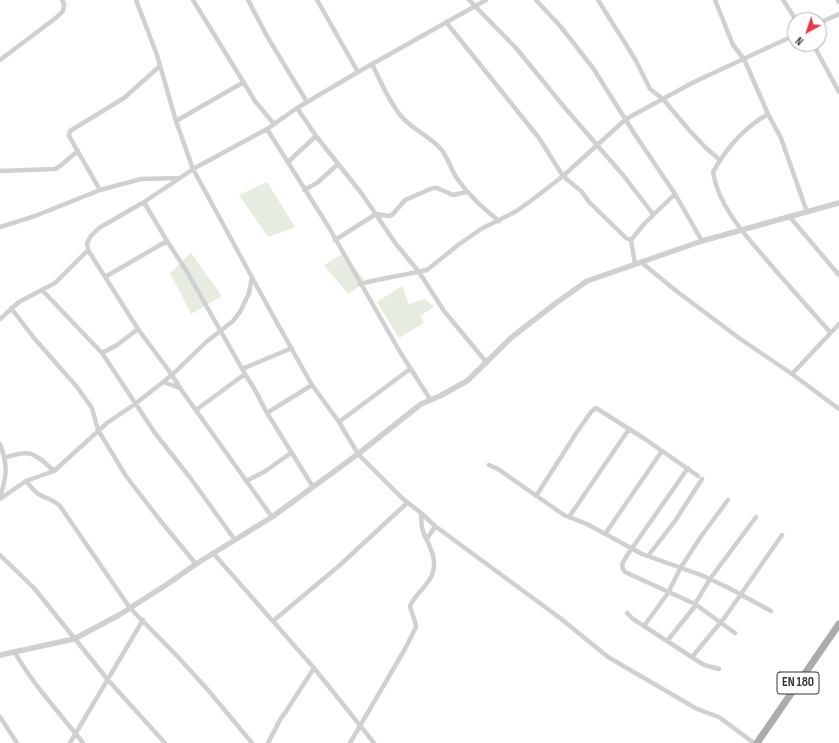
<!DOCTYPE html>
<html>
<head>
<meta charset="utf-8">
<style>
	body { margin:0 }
	#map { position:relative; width:839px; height:743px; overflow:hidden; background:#fff; font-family:"Sofia Sans Condensed",sans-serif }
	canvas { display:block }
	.north { position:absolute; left:787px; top:12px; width:40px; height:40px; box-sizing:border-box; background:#fff; border:1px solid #adadad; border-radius:50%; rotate:220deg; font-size:11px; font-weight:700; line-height:16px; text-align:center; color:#333 }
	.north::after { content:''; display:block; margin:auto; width:14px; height:18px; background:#e63946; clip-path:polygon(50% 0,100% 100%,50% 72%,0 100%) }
</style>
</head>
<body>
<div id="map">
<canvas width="839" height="743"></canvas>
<div class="north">N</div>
</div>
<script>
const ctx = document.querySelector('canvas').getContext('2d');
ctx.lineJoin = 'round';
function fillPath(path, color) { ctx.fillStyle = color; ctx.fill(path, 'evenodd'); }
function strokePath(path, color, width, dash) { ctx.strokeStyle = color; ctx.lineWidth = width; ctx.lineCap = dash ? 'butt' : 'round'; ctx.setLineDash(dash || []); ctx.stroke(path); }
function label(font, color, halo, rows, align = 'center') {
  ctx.font = font + ' "Sofia Sans Condensed",sans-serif'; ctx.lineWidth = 4; ctx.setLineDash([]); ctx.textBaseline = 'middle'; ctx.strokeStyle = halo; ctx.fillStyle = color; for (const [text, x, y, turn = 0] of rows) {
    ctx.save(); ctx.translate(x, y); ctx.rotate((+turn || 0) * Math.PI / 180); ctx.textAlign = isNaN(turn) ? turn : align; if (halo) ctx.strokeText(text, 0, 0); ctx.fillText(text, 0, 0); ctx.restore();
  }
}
const green = new Path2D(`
	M267,182l28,45 -27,10 -29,-42z
	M191,253l31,43 -31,18 -21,-41z
	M343,254l23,28 -18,12 -24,-29z
	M402,286l7,18 16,-5 9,8 -14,9 4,7 -25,15 -22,-36z`);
const minor = new Path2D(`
	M136,0l21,55 19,66 17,48 79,145 40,71 27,37 19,32 44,44 19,15 14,13 125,92 48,39 89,52 22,8 35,26
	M193,0l62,101 19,23
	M248,0l20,38 39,64
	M317,0l41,72
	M469,0l47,48 49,60 58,67 30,39
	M536,0l25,27 32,41 41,65 41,61 27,47
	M598,0l37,59 15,30 13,10 26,31 17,18 14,12
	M715,0l18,45 11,14 24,55 13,24 26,74
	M783,0l13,20
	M838,0l1,2
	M446,22l93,116 24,38 19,16 7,10 37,36 5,2
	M819,23l20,-9
	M813,44l26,48
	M0,60l57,-43 6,-6 1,-7 -2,-4
	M372,64c9,18 17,38 30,53 10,12 25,18 36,29 9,8 12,21 18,31 13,19 26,30 43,44
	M297,108l19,28 46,58 34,50 23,28 25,39 43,52
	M768,114c-23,13 -42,35 -55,58 5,33 31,62 52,86 21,25 43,49 65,74
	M176,121l68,-39
	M267,129l61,97 72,126 30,47
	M288,162l28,-26
	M0,171l55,-2 5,-3 18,-15
	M100,190l-31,-54 1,-5 54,-33 36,-32
	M304,190l13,-7 21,-19
	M144,202l23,39 19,29 59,104 10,16 12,23 46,74
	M789,216l50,59
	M0,227l35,-11 65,-26 41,-11 39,-1 13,-9 74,-40 30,-21 61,-36 128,-72
	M335,240l41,-26 13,2 3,-1 13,-15 28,-12h4l16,7 14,-3
	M88,250l50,79 34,46 8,13 92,129
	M641,262l34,28 64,48 53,36 47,35
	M635,264l-4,-24 13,-16 31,-30
	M105,277l62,-36
	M360,284l12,-3 55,-11 31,-25 23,-16 34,-17 17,-12 31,-24 63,-57 68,-37 101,-47
	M42,290l60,63 53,80 36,46 44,61
	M11,308l23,30 43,49 15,21 6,22 28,46 33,43 37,45
	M0,319l19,-17 36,-19 33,-33 -1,-7 4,-7 8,-8 45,-26 36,-24
	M102,353l15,-8 21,-16
	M242,369l50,-21
	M792,374l47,-50
	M163,382l17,6
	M196,410l49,-36
	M267,413l45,-28
	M339,422l71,-53
	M0,444c8,21 7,32 0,53
	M5,458c26,-10 30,-4 49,13
	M489,465l9,4 66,46 23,9 55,30 59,21 26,12 44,24
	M688,468l-60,86c-4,7 -9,12 -3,18l70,32 40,29
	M26,481c5,5 8,11 14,14 8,4 14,5 20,11l70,102 48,49 30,33 44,53
	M246,481l18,-9 27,-19
	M536,496l41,-64 14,-20 5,-4 49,31 53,37
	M0,499l26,-18 28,-10 53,-48 28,-19 37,-29 33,-32 28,-22 7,-9 9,-19 3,-16
	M569,517l60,-88
	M605,534l57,-83
	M427,539l8,-13
	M213,553l101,115 60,75
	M0,555l34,33 74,92 57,63
	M648,556l27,-35 27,-42
	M695,604l15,-25 46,-62
	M627,613l6,6 71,46 15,4
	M273,621l67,-56 67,-62
	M644,626l24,-33 13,-26 21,-32 26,-35
	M667,641l29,-36
	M14,651c19,34 45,61 69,92
	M692,657l33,-40 57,-82
	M0,717l17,26
	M70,743l73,-123
	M268,743l13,-25 4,-5 29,-45
	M350,743l55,-94 11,-22c0,-7 -5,-14 -6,-21 5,-12 17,-19 22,-31 6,-15 -2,-28 -8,-41 -3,-7 -3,-14 -3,-21`);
const tertiary = new Path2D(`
	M0,655l74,-16 45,-24 47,-30 30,-21 76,-47 86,-63 63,-50 19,-8 27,-15 45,-44 44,-34 31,-22 115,-40 137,-38`);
const primary = new Path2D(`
	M757,743l82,-119`);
const shields = [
	[798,683,42]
];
const shieldNames = [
	["EN 180",798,683]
];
fillPath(green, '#e6ecdf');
strokePath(minor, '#d0d0d0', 4.5);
strokePath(tertiary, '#d0d0d0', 5.5);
strokePath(primary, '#ababab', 7);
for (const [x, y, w] of shields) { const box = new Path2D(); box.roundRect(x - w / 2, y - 11, w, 22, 3); ctx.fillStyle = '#fff'; ctx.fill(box); strokePath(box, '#333', 1); }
label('bold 13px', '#333', null, shieldNames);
</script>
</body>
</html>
